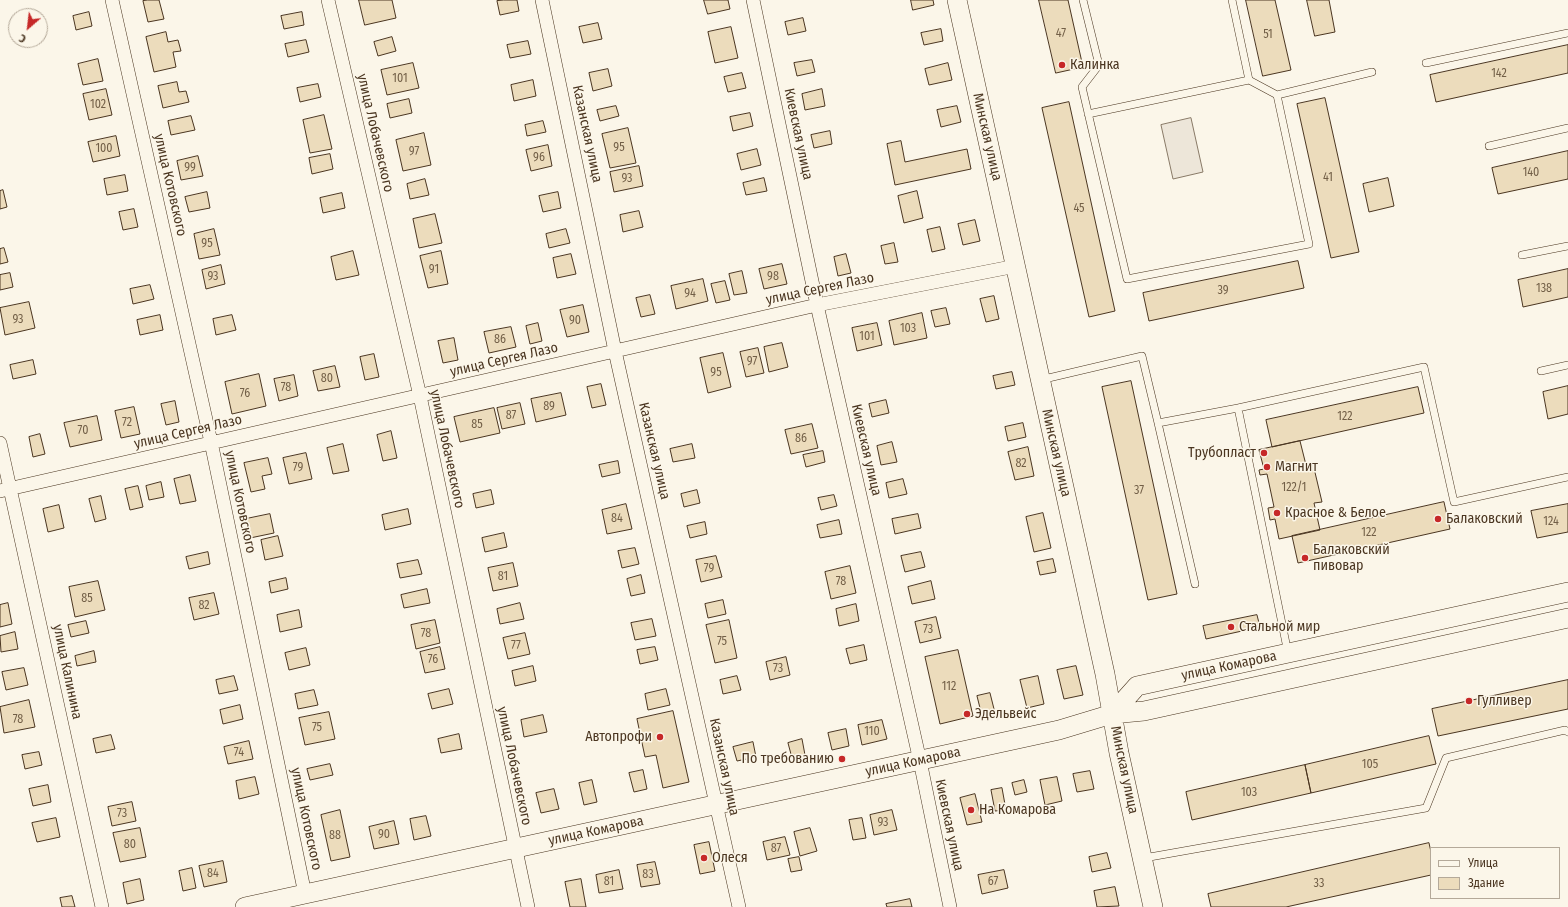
<!DOCTYPE html>
<html>
<head>
<meta charset="utf-8">
<style>
	body { margin:0 }
	#map { position:relative; width:1568px; height:907px; overflow:hidden; background:#fbf6e9; font-family:"Fira Sans Condensed",sans-serif }
	canvas { display:block }
	.legend { position:absolute; left:1430px; top:847px; width:130px; height:52px; box-sizing:border-box; background:#fbf6e9; border:1px solid #b4a999; margin:0; padding:5px 7px; list-style:none; font-size:12px; color:#4a3520 }
	.legend li { display:flex; align-items:center; gap:8px; height:20px }
	.legend b { width:20px; border:1px solid #b4a999 }
	.north { position:absolute; left:8px; top:8px; width:40px; height:40px; box-sizing:border-box; background:#fbf6e9; border:1px solid #b4a999; border-radius:50%; rotate:208deg; font-size:11px; font-weight:700; line-height:16px; text-align:center; color:#4a3520 }
	.north::after { content:''; display:block; margin:auto; width:14px; height:18px; background:#c62828; clip-path:polygon(50% 0,100% 100%,50% 72%,0 100%) }
</style>
</head>
<body>
<div id="map">
<canvas width="1568" height="907"></canvas>
<ul class="legend">
<li><b style="height:5px;background:#fbf6e9"></b>Улица</li>
<li><b style="height:11px;background:#ecdcbc"></b>Здание</li>
</ul>
<div class="north">С</div>
</div>
<script>
const ctx = document.querySelector('canvas').getContext('2d');
ctx.lineJoin = 'round';
function fillPath(path, color) { ctx.fillStyle = color; ctx.fill(path, 'evenodd'); }
function strokePath(path, color, width, dash) { ctx.strokeStyle = color; ctx.lineWidth = width; ctx.lineCap = dash ? 'butt' : 'round'; ctx.setLineDash(dash || []); ctx.stroke(path); }
function label(font, color, halo, rows, align = 'center') {
  ctx.font = font + ' "Fira Sans Condensed",sans-serif'; ctx.lineWidth = 3; ctx.setLineDash([]); ctx.textBaseline = 'middle'; ctx.strokeStyle = halo; ctx.fillStyle = color; for (const [text, x, y, turn = 0] of rows) {
    ctx.save(); ctx.translate(x, y); ctx.rotate((+turn || 0) * Math.PI / 180); ctx.textAlign = isNaN(turn) ? turn : align; if (halo) ctx.strokeText(text, 0, 0); ctx.fillText(text, 0, 0); ctx.restore();
  }
}
const green = new Path2D(`
	M1191,118l12,54 -30,7 -12,-54z`);
const building = new Path2D(`
	M148,0h11l5,19 -16,3 -5,-21z
	M359,0h33l4,18 -31,7z
	M504,0h13l2,11 -19,4 -3,-14z
	M704,0h24l2,9 -22,5z
	M911,0h22l1,5 -21,5z
	M1039,0h29l15,67 -27,6z
	M1246,0h29l16,70 -28,6z
	M1307,0h22l6,32 -20,4z
	M89,12l3,14 -16,4 -3,-14z
	M302,12l2,13 -20,4 -3,-13z
	M803,18l3,13 -18,4 -3,-13z
	M598,23l4,16 -19,4 -4,-16z
	M731,27l7,31 -23,5 -7,-31z
	M941,29l2,12 -19,4 -3,-12z
	M166,32l2,10 10,-2 3,11 -8,1 3,15 -22,5 -8,-35z
	M392,37l4,14 -18,5 -4,-14z
	M306,40l3,12 -21,5 -3,-13z
	M528,41l3,13 -21,4 -3,-13z
	M1568,45v28l-132,29 -6,-27z
	M98,59l5,22 -20,4 -5,-21z
	M812,60l3,12 -18,4 -3,-13z
	M413,63l6,25 -32,7 -6,-25z
	M948,63l4,17 -23,5 -4,-16z
	M608,69l4,17 -19,5 -4,-18z
	M742,73l4,15 -18,4 -4,-15z
	M533,80l3,16 -22,5 -3,-16z
	M177,82l2,10 7,-1 3,11 -26,6 -5,-22z
	M318,84l3,13 -21,5 -3,-14z
	M106,89l6,26 -23,5 -6,-26z
	M822,89l3,17 -20,4 -3,-16z
	M1325,98l34,154 -28,6 -34,-154z
	M409,99l3,14 -22,5 -3,-14z
	M1069,102l46,209 -26,6 -47,-209z
	M616,106l3,10 -19,5 -3,-11z
	M957,106l4,16 -20,5 -4,-17z
	M750,113l3,13 -20,5 -3,-14z
	M324,115l8,34 -22,4 -7,-33z
	M191,116l4,14 -24,5 -3,-14z
	M543,121l3,11 -19,4 -2,-11z
	M628,128l8,35 -26,5 -8,-34z
	M830,131l2,13 -18,4 -3,-13z
	M424,133l7,32 -28,6 -7,-31z
	M116,136l4,20 -27,6 -5,-20z
	M901,141l4,21 62,-13 4,20 -76,16 -8,-41z
	M548,145l4,21 -21,5 -5,-21z
	M757,149l4,16 -20,5 -4,-16z
	M1568,151v28l-70,15 -6,-26z
	M330,154l3,15 -21,5 -3,-16z
	M198,156l5,20 -22,4 -4,-19z
	M639,166l4,20 -29,6 -4,-20z
	M125,175l3,16 -21,4 -3,-16z
	M764,178l3,13 -21,4 -3,-12z
	M1388,178l6,28 -25,6 -6,-28z
	M425,179l4,16 -19,4 -3,-15z
	M3,190l4,17 -7,2v-18z
	M917,191l6,27 -19,5 -6,-27z
	M207,192l3,16 -21,4 -4,-15z
	M558,192l3,16 -18,4 -4,-16z
	M342,193l3,15 -22,5 -3,-15z
	M134,209l4,18 -15,3 -4,-18z
	M639,211l4,16 -20,5 -3,-17z
	M435,214l7,29 -23,5 -6,-29z
	M975,220l5,21 -17,4 -5,-21z
	M940,227l5,22 -13,3 -5,-22z
	M214,229l6,26 -21,4 -5,-25z
	M566,229l4,14 -21,5 -3,-14z
	M894,243l4,19 -13,2 -4,-18z
	M4,248l4,14 -8,2v-15z
	M353,251l6,24 -23,5 -5,-23z
	M441,251l7,33 -20,4 -8,-32z
	M571,254l5,20 -19,4 -4,-20z
	M846,254l5,19 -13,3 -4,-19z
	M1298,261l6,27 -155,33 -6,-28z
	M782,264l5,20 -23,5 -5,-20z
	M221,265l4,19 -19,5 -4,-19z
	M1568,269v28l-45,10 -5,-27z
	M742,271l5,22 -13,2 -5,-21z
	M10,273l3,14 -13,3v-15z
	M703,279l5,22 -32,8 -5,-23z
	M725,281l5,19 -14,3 -5,-19z
	M150,285l4,14 -21,5 -3,-15z
	M650,295l5,19 -14,3 -5,-19z
	M994,296l5,23 -13,3 -6,-23z
	M29,302l6,26 -30,7 -5,-27z
	M583,305l6,27 -22,5 -7,-27z
	M946,308l4,16 -15,3 -4,-16z
	M922,313l5,25 -33,7 -5,-24z
	M160,315l3,15 -23,5 -3,-15z
	M232,315l4,15 -20,5 -3,-16z
	M538,323l4,18 -12,3 -4,-18z
	M877,323l5,22 -25,6 -5,-23z
	M511,327l5,20 -27,6 -5,-21z
	M454,338l4,22 -15,3 -5,-22z
	M782,343l6,24 -19,5 -5,-25z
	M758,348l6,25 -18,4 -6,-25z
	M723,353l8,34 -23,6 -8,-35z
	M374,354l5,23 -14,3 -5,-23z
	M33,360l3,14 -23,5 -3,-14z
	M335,366l5,21 -22,4 -5,-20z
	M1012,372l3,13 -19,4 -3,-13z
	M259,374l7,32 -34,8 -7,-32z
	M294,375l4,21 -19,5 -5,-22z
	M1131,381l46,213 -29,6 -46,-213z
	M601,384l5,21 -14,3 -5,-21z
	M1568,386v28l-20,5 -5,-27z
	M1418,387l6,26 -152,34 -6,-27z
	M561,393l5,22 -30,7 -5,-23z
	M886,400l3,13 -17,4 -3,-13z
	M175,401l4,21 -13,3 -5,-21z
	M520,403l5,21 -23,5 -5,-21z
	M134,407l6,27 -19,4 -6,-27z
	M494,408l6,25 -40,9 -6,-25z
	M97,416l5,24 -32,7 -6,-24z
	M1023,423l3,14 -18,4 -3,-14z
	M812,424l6,24 -27,6 -6,-24z
	M391,431l6,27 -14,3 -6,-26z
	M40,434l5,20 -12,3 -4,-20z
	M1300,441l6,24 7,-1 9,38 -8,1 6,27 -41,9 -4,-20 -5,1 -2,-12 6,-1 -7,-33 -7,1 -1,-5 5,-1 -5,-19z
	M892,442l5,20 -16,3 -4,-19z
	M343,444l6,27 -16,3 -6,-26z
	M692,444l3,14 -22,4 -3,-13z
	M1028,447l6,29 -19,4 -7,-28z
	M823,451l2,11 -19,5 -3,-12z
	M306,453l6,26 -23,5 -6,-26z
	M268,458l4,16 -10,2 3,13 -14,3 -7,-29z
	M618,461l2,12 -18,4 -3,-12z
	M190,475l6,26 -16,3 -6,-25z
	M903,479l4,15 -18,4 -3,-15z
	M161,482l3,15 -15,3 -3,-14z
	M138,486l5,21 -13,3 -5,-21z
	M491,490l3,14 -18,4 -3,-14z
	M697,490l3,13 -16,4 -3,-13z
	M834,495l3,11 -16,4 -3,-12z
	M101,496l5,23 -11,3 -6,-23z
	M1444,502l6,27 -152,34 -6,-27z
	M626,504l6,25 -25,5 -5,-24z
	M1568,504v28l-31,6 -6,-27z
	M59,505l5,23 -16,4 -5,-23z
	M408,509l3,15 -26,6 -3,-15z
	M1043,513l8,35 -17,4 -8,-35z
	M270,514l4,19 -24,5 -4,-19z
	M918,514l3,14 -26,6 -3,-15z
	M839,520l3,14 -22,4 -3,-13z
	M705,522l2,12 -17,4 -3,-12z
	M504,533l3,14 -22,5 -3,-14z
	M278,536l5,20 -18,4 -4,-20z
	M635,548l4,16 -17,4 -4,-17z
	M208,552l2,12 -21,5 -3,-12z
	M921,552l4,15 -20,5 -4,-16z
	M716,556l6,21 -21,5 -5,-22z
	M1053,559l3,13 -16,3 -3,-13z
	M418,560l4,14 -22,4 -3,-14z
	M513,563l5,23 -25,5 -5,-23z
	M850,566l6,27 -25,6 -6,-27z
	M641,575l4,18 -14,3 -4,-17z
	M286,578l2,11 -17,4 -2,-11z
	M98,581l7,29 -30,7 -6,-30z
	M931,581l4,18 -23,5 -4,-17z
	M427,589l3,14 -26,5 -3,-13z
	M214,593l5,21 -25,6 -5,-22z
	M723,600l3,14 -18,4 -3,-14z
	M8,603l4,21 -12,3v-22z
	M520,603l4,16 -24,5 -3,-15z
	M856,604l3,17 -20,5 -3,-17z
	M299,610l3,17 -22,5 -3,-17z
	M1257,615l3,12 -54,12 -3,-13z
	M936,617l5,21 -21,5 -5,-21z
	M652,619l4,17 -21,4 -4,-17z
	M435,620l5,23 -24,6 -5,-24z
	M729,620l8,38 -22,5 -9,-38z
	M86,621l3,12 -18,4 -3,-12z
	M15,632l3,17 -17,3 -1,-16z
	M525,633l5,21 -22,5 -5,-21z
	M864,645l3,15 -17,4 -4,-15z
	M440,647l5,22 -20,4 -5,-21z
	M655,647l3,13 -18,4 -3,-14z
	M306,648l4,17 -21,5 -4,-17z
	M958,650l15,66 -33,8 -15,-67z
	M94,651l2,11 -19,4 -2,-10z
	M786,657l4,18 -20,5 -4,-18z
	M533,666l3,15 -21,5 -3,-15z
	M1076,666l7,29 -19,4 -7,-29z
	M24,668l4,17 -22,5 -4,-18z
	M234,676l4,14 -19,4 -3,-14z
	M737,676l4,14 -18,4 -3,-14z
	M1038,676l6,28 -17,4 -7,-28z
	M1568,680v29l-130,27 -6,-27z
	M449,689l4,15 -21,5 -4,-15z
	M666,689l4,16 -22,5 -3,-16z
	M314,690l4,15 -20,4 -3,-15z
	M990,693l5,20 -13,3 -5,-20z
	M29,700l6,27 -31,6 -4,-26z
	M240,705l3,14 -20,5 -3,-14z
	M673,711l16,71 -26,6 -7,-33 -11,2 -8,-38z
	M329,712l6,27 -30,6 -6,-27z
	M543,715l4,17 -23,5 -3,-17z
	M882,720l5,19 -25,6 -4,-20z
	M846,729l3,17 -17,4 -4,-17z
	M459,734l3,15 -21,4 -3,-14z
	M111,735l4,14 -19,4 -3,-14z
	M1429,736l7,28 -125,29 -6,-28z
	M802,739l3,16 -13,3 -4,-15z
	M249,741l4,18 -25,5 -4,-17z
	M753,742l3,15 -19,4 -4,-14z
	M39,752l3,13 -17,4 -3,-14z
	M330,764l3,11 -23,5 -3,-11z
	M1305,765l6,28 -119,27 -6,-28z
	M643,770l4,19 -13,3 -5,-19z
	M1090,771l4,18 -17,3 -4,-18z
	M255,777l4,17 -20,5 -3,-18z
	M1057,777l5,24 -17,4 -5,-25z
	M592,780l5,22 -13,3 -5,-22z
	M1024,780l3,12 -12,3 -3,-12z
	M48,785l3,17 -18,4 -4,-17z
	M1002,788l4,22 -11,1 -4,-21z
	M554,789l5,20 -18,4 -5,-20z
	M975,794l7,28 -15,3 -7,-27z
	M132,802l4,19 -24,5 -4,-19z
	M340,810l10,47 -19,4 -10,-46z
	M892,810l5,20 -23,5 -4,-20z
	M426,816l5,20 -17,4 -4,-21z
	M56,818l4,19 -23,5 -5,-19z
	M862,818l4,20 -13,2 -4,-20z
	M394,821l5,23 -25,5 -5,-22z
	M140,828l6,29 -26,5 -7,-29z
	M810,828l7,23 -17,5 -6,-24z
	M785,837l5,18 -23,5 -4,-18z
	M709,842l6,29 -15,3 -6,-29z
	M1429,843l2,9v23l-145,32h-75l-3,-13z
	M1107,853l4,15 -19,4 -3,-15z
	M799,857l3,13 -11,2 -3,-13z
	M223,861l4,21 -23,5 -5,-21z
	M655,862l5,22 -19,3 -4,-22z
	M192,868l4,20 -13,3 -4,-20z
	M619,870l4,19 -24,4 -3,-18z
	M1004,870l4,18 -26,6 -4,-19z
	M140,879l4,21 -17,4 -4,-21z
	M581,879l5,28h-16l-5,-25z
	M1115,887l4,19 -22,1 -3,-16z
	M72,896l3,11h-13l-2,-9z
	M910,899l2,8h-25l-1,-3z`);
const service = new Path2D(`
	M1083,0l16,65 -17,22 45,192 182,-35 -32,-149 -28,-15 -17,-80
	M1426,63l142,-30
	M1277,95l95,-23
	M1088,114l161,-34
	M1489,146l79,-18
	M1522,255l46,-9
	M1541,371l27,-6
	M1040,380l102,-24 16,67 80,-15 186,-41 30,135 114,-25
	M1238,408l50,245
	M1158,423l37,161
	M1144,858l282,-50 20,-50 119,-28 3,2`);
const minor = new Path2D(`
	M112,0l99,442 94,452
	M328,0l92,396 108,511
	M542,0l73,351 124,556
	M753,0l64,305 103,456 30,146
	M0,443l102,464
	M0,491l817,-186 199,-39`);
const secondary = new Path2D(`
	M957,0l148,674 14,79 34,154
	M1112,714l32,-3 424,-93
	M245,907l814,-177 53,-16 25,-28 431,-94`);
const markers = [
	[1062,65,4,"#c62828"],
	[1264,453,4,"#c62828"],
	[1267,467,4,"#c62828"],
	[1277,513,4,"#c62828"],
	[1438,519,4,"#c62828"],
	[1305,558,4,"#c62828"],
	[1231,627,4,"#c62828"],
	[1469,701,4,"#c62828"],
	[967,714,4,"#c62828"],
	[660,737,4,"#c62828"],
	[842,759,4,"#c62828"],
	[971,810,4,"#c62828"],
	[704,858,4,"#c62828"]
];
const numberNames = [
	["47",1061,34],
	["51",1268,35],
	["142",1499,74],
	["101",400,79],
	["102",98,105],
	["95",619,148],
	["100",104,149],
	["97",414,152],
	["96",539,158],
	["99",190,168],
	["140",1531,173],
	["41",1328,178],
	["93",627,179],
	["45",1079,209],
	["95",207,244],
	["91",434,270],
	["93",213,277],
	["98",773,277],
	["138",1544,289],
	["39",1223,291],
	["94",690,294],
	["93",18,320],
	["90",575,321],
	["103",908,329],
	["101",867,337],
	["86",500,340],
	["97",752,362],
	["95",716,373],
	["80",327,379],
	["78",286,388],
	["76",245,394],
	["89",549,407],
	["87",511,416],
	["122",1345,417],
	["72",127,423],
	["85",477,425],
	["70",83,431],
	["86",801,439],
	["82",1021,464],
	["79",298,468],
	["122/1",1294,488],
	["37",1139,491],
	["84",617,519],
	["124",1551,522],
	["122",1369,533],
	["79",709,569],
	["81",503,577],
	["78",841,582],
	["85",87,599],
	["82",204,606],
	["73",928,630],
	["78",426,634],
	["75",722,642],
	["77",516,646],
	["76",433,660],
	["73",778,669],
	["112",949,687],
	["78",18,720],
	["75",317,728],
	["110",872,732],
	["74",239,753],
	["105",1370,765],
	["103",1249,793],
	["73",122,814],
	["93",883,823],
	["90",384,835],
	["88",335,836],
	["80",130,845],
	["87",776,849],
	["84",213,874],
	["83",648,875],
	["81",609,882],
	["67",993,882],
	["33",1319,884]
];
const poiNames = [
	["Калинка",1070,65],
	["Трубопласт",1256,453,"right"],
	["Магнит",1275,467],
	["Красное & Белое",1285,513],
	["Балаковский",1446,519],
	["Балаковский",1313,550],
	["пивовар",1313,566],
	["Стальной мир",1239,627],
	["Гулливер",1477,701],
	["Эдельвейс",975,714],
	["Автопрофи",652,737,"right"],
	["По требованию",834,759,"right"],
	["На Комарова",979,810],
	["Олеся",712,858]
];
const streetNames = [
	["улица Лобачевского",375,133,77],
	["Казанская улица",587,134,78],
	["Киевская улица",798,134,78],
	["Минская улица",987,137,77],
	["улица Котовского",170,185,77],
	["улица Сергея Лазо",820,289,-12],
	["улица Сергея Лазо",504,360,-13],
	["улица Сергея Лазо",188,432,-13],
	["улица Лобачевского",447,449,78],
	["Киевская улица",866,450,77],
	["Казанская улица",654,451,77],
	["Минская улица",1056,453,77],
	["улица Котовского",240,502,78],
	["улица Комарова",1229,666,-12],
	["улица Калинина",67,672,78],
	["улица Комарова",913,762,-12],
	["улица Лобачевского",514,766,78],
	["Казанская улица",724,767,78],
	["Минская улица",1124,770,78],
	["улица Котовского",306,819,78],
	["Киевская улица",949,825,78],
	["улица Комарова",596,831,-12]
];
fillPath(green, '#ede6d9');
strokePath(green, '#887966', 1);
fillPath(building, '#ecdcbc');
strokePath(building, '#4a3520', 1);
strokePath(service, '#4a3520', 8);
strokePath(minor, '#4a3520', 14);
strokePath(secondary, '#4a3520', 20);
strokePath(service, '#fbf6e9', 7);
strokePath(minor, '#fbf6e9', 13);
strokePath(secondary, '#fbf6e9', 19);
for (const [x, y, r, color] of markers) { const dot = new Path2D(); dot.arc(x, y, r, 0, 2 * Math.PI); ctx.fillStyle = color; ctx.fill(dot); strokePath(dot, '#fbf6e9', 1.5); }
label('12px', '#725f47', null, numberNames);
label('14px', '#4a3520', '#fbf6e9', poiNames, 'left');
label('14px', '#4a3520', '#fbf6e9', streetNames);
</script>
</body>
</html>
